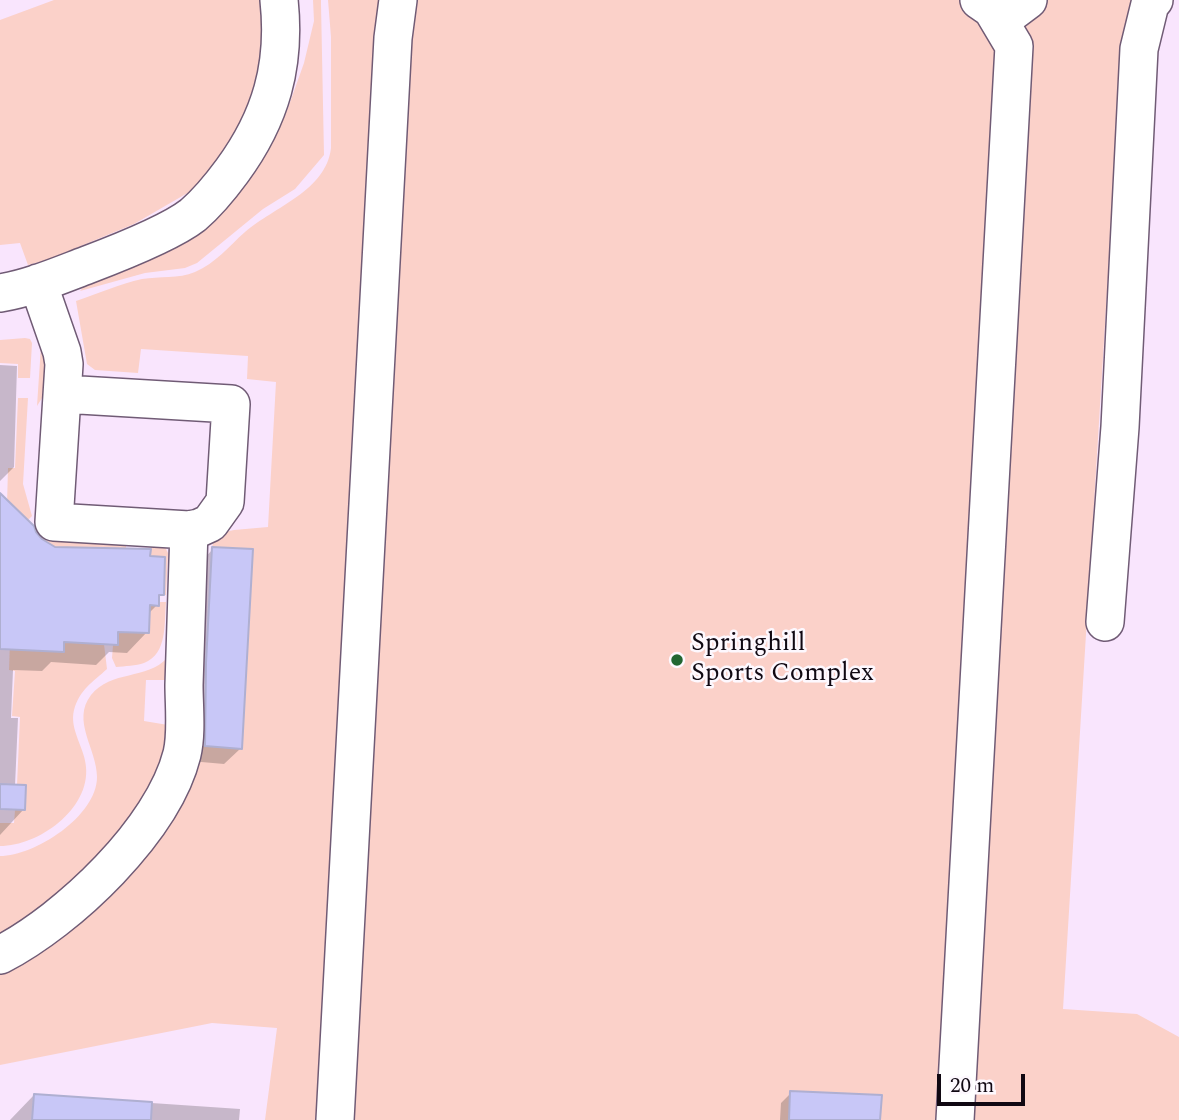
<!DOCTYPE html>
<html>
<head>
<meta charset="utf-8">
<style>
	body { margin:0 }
	#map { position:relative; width:1179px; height:1120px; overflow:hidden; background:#f9e5fd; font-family:Spectral,serif }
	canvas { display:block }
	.scale { position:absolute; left:937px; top:1074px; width:88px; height:32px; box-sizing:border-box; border:4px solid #100812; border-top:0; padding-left:9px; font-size:21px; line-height:24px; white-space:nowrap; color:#100812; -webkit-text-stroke:5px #fdf8fe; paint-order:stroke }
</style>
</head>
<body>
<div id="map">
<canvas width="1179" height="1120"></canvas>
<div class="scale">20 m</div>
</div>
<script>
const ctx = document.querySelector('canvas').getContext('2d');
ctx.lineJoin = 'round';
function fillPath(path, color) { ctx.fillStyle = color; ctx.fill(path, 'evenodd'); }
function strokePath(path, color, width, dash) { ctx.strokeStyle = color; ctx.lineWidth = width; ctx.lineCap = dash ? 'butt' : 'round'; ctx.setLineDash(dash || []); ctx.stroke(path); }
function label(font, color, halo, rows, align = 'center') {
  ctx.font = font + ' Spectral,serif'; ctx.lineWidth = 5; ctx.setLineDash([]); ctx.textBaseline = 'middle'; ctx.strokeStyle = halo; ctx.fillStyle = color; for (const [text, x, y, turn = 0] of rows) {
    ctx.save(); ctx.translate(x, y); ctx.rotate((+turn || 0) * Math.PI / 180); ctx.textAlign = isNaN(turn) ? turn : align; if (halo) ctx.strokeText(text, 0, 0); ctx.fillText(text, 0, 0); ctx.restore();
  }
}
const green = new Path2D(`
	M54,0h210l-1,80 -42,81 -30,30 -57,33 -87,36 -19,5 -8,-22 -20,2v-225z
	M313,0h8v4l3,151 -29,34 -32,20 -66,54 -12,5 -40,5 -65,18 7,-8 148,-86 34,-47 19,-42 16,-45 10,-42z
	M328,0h812l-25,161 -52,848 74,5 42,23v83h-914l12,-92 -65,-5 -212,42v-96l201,-223 41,3 -30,-202 2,-8 11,-7 9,-2 34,-3 8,-145 -29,-3 1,-23 -107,-7 -3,24 -43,-3 -8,-6 -11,-63c21,-7 44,-17 66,-22 18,-3 36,0 53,-7 21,-9 34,-26 50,-40 29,-25 81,-41 86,-84v-111z
	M34,322l13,3v65l-10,16 4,-60z
	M25,338l5,1 2,4 -2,35h-12v-14l-18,-1v-23z
	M18,398h10l-5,86 9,32 -26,26 2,-74h7z
	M41,534l123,11 4,8 -2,42h-2l1,-38 -15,-1 1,-10 -25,-1v5l-108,6z
	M159,602h7c-2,20 2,52 -22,61 -8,3 -19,3 -28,4l-4,-9 1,-13 5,-1v-12l30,1 2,-28 9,1z
	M10,639l54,13v-10l40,2 3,25c-14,13 -27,20 -33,41 -5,20 11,38 12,57 4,42 -47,79 -86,79v-23h14l1,-13h10l1,-24 -9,-1 3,-68 -8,-1 3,-45 -6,-1z
	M167,658l-1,22h-20l-2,41 24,4 -1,24 -17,44 -62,77 -43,38 -45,29v-81c35,0 97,-40 97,-79 0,-28 -26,-56 -6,-82 20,-25 56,-15 76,-37z`);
const shadow = new Path2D(`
	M0,365l17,1 -3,101 -14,14z
	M0,495l41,45 14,8 94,10 13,36 -5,5v6l-9,9 -1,18 -20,21 -18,-1 -13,13 -45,-3 -9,9 -29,-1 -2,48h7l-3,68 8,24 -23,25z
	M213,549l27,200 -16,15 -34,-3 8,-196z
	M791,1093l87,27h-98l1,-17z
	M34,1095l206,14 -1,11h-229z`);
const building = new Path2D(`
	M0,493l34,33 2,6 6,7 13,8 96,2 -1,7 15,1 -1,38h-5v11l-9,-1 -1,28 -31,-1v13l-54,-3v10l-64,-3z
	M212,547l41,2 -11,200 -37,-3 1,-83z
	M0,784l26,1 -1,25 -25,-1z
	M790,1091l92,4 -2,25h-91z
	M34,1094l118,8 -1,18h-119z`);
const minor = new Path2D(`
	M1000,21l28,-21
	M0,293c30,-5 58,-17 87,-28 29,-11 83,-32 106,-50 15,-13 28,-29 39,-44 39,-53 54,-106 47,-171
	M63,394l168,10 -6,98 -15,21 -11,5 -10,2
	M1105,622l15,-195 19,-378 11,-45 4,-4
	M0,955c68,-35 163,-125 182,-201 5,-21 2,-48 2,-69 2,-52 3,-103 5,-155l-135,-8 10,-158 -2,-12 -24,-69
	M335,1120l58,-1082 5,-38
	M955,1120l59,-1074 -22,-37 -13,-9`);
const markers = [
	[677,660,7,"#226631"]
];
const poiNames = [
	["Springhill",691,645],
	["Sports Complex",691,675]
];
fillPath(green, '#fbd1c9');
fillPath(shadow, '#0003');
fillPath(building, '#c8c7f7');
strokePath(building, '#afafd1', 2);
strokePath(minor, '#705b75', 40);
strokePath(minor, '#fff', 37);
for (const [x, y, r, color] of markers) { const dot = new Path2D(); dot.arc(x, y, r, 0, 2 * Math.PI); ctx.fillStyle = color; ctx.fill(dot); strokePath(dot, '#fdf8fe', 2.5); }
label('26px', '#100812', '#fdf8fe', poiNames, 'left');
</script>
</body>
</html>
